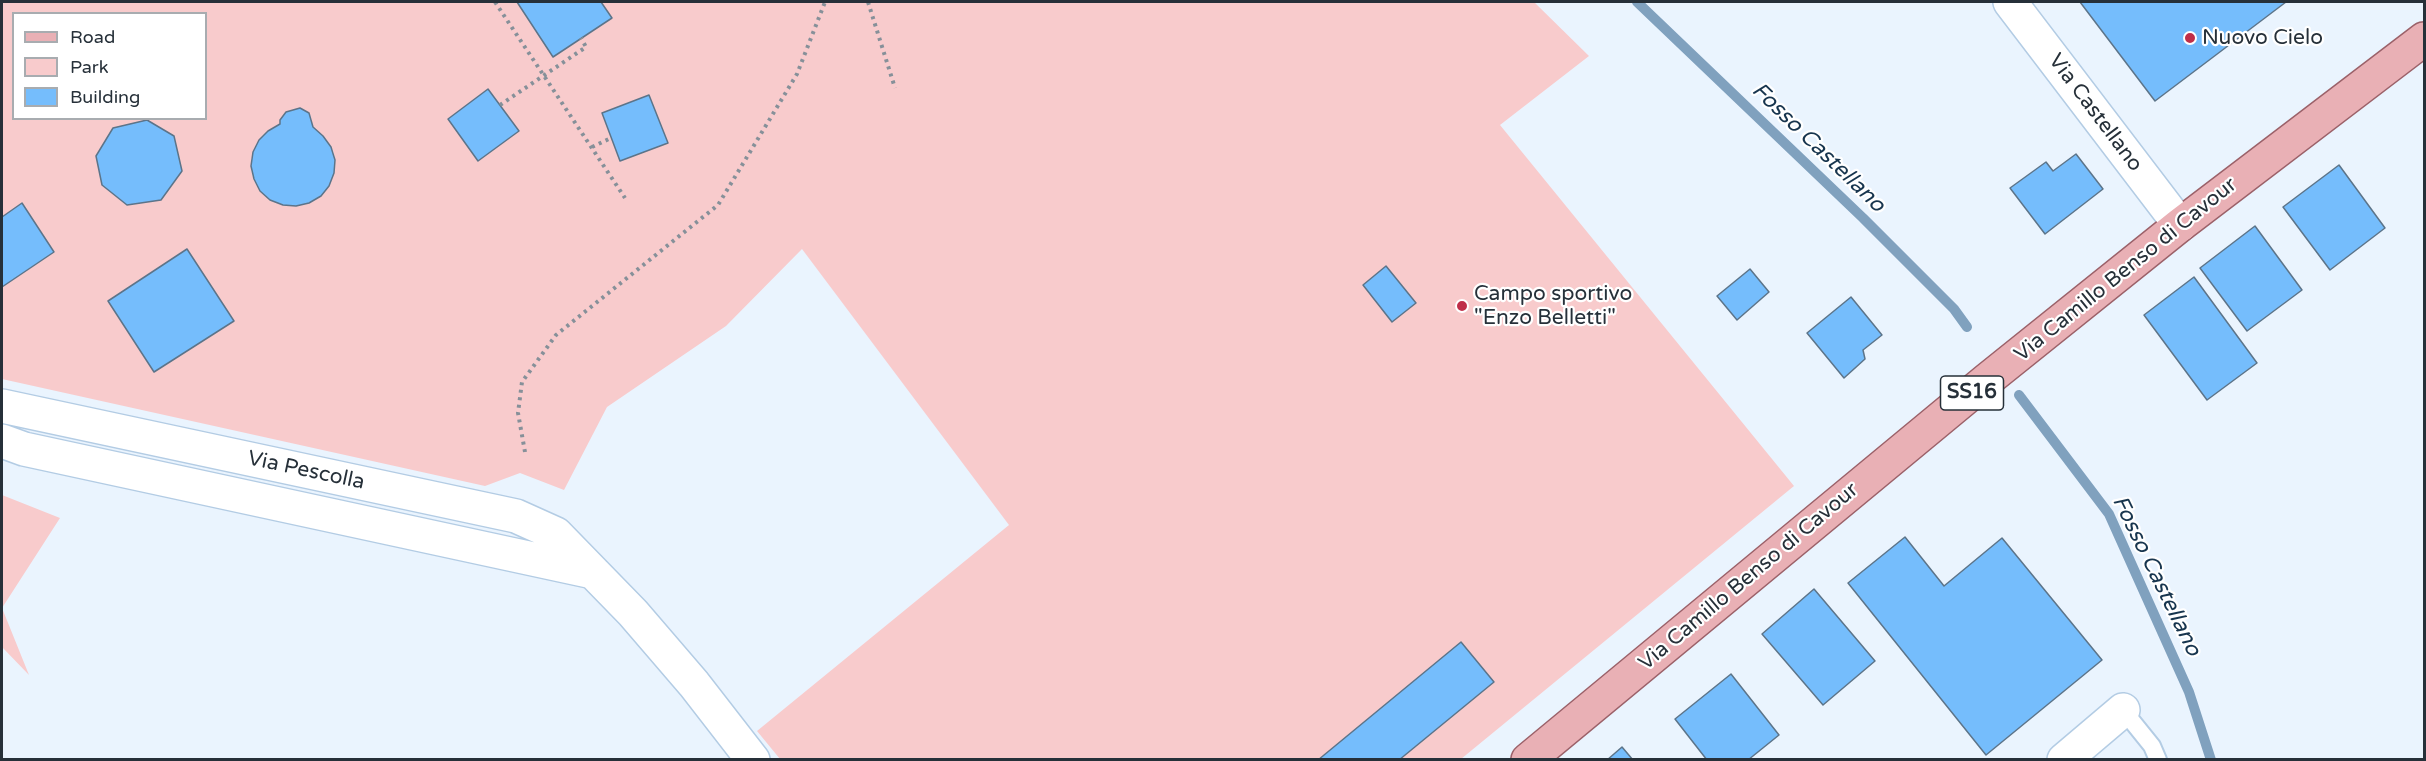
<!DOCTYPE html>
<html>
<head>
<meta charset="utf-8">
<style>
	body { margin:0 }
	#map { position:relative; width:2426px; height:761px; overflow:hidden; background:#eaf4fe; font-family:"Varela Round",sans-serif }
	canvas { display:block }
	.frame { position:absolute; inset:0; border:3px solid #263039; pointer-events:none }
	.legend { position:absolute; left:12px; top:12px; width:195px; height:108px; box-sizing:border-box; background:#fff; border:2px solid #a8acb0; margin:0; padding:8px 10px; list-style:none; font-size:18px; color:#263039 }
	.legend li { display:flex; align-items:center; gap:12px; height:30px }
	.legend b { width:30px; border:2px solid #a8acb0 }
</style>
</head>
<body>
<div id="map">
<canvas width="2426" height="761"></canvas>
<div class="frame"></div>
<ul class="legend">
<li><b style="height:8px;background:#e9b0b5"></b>Road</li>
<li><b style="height:16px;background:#f8cbcc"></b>Park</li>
<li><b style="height:16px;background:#75bdfc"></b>Building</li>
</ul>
</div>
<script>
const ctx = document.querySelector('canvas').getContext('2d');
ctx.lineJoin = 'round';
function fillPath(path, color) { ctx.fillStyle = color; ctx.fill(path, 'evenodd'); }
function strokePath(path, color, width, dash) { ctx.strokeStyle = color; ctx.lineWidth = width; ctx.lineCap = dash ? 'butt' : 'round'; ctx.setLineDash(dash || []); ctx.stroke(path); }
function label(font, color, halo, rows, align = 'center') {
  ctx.font = font + ' "Varela Round",sans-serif'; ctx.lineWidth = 4.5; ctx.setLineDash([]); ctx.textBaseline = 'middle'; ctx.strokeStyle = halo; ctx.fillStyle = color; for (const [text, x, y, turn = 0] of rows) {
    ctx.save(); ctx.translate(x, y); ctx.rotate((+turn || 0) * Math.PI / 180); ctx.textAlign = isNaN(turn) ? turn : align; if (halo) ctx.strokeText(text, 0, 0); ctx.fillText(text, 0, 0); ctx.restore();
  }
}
const green = new Path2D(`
	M2,2h515l36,55 58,-38 -10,-17h933l55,54 -89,69 294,361 -333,273h-681l-23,-28 252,-206 -207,-276 -76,77 -119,81 -43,83 -44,-17 -35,13 -483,-107v-92l52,-35 -32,-48 -20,13zM14,14h192v104h-192zM488,89l31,42 -41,30 -30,-42zM649,95l18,48 -47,18 -18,-48zM300,108l9,5c3,5 2,8 4,13 3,10 21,14 22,34 0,4 -2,9 -3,13 -13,57 -94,32 -79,-20 2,-9 8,-17 15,-22 3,-3 10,-4 12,-7 2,-4 2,-8 6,-12zM147,120l27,16 8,35 -21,29 -33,4 -26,-19 -6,-29 17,-28zM187,249l46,72 -79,51 -46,-71z
	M2,495l58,23 -58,90 27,67 -27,-28z`);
const stream = new Path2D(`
	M1637,2l226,216 91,91 13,18
	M2019,395l90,119 80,178 22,68`);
const building = new Path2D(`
	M517,2h84l11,16 -59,39z
	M2080,2h206l-131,99z
	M488,89l31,42 -41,30 -30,-42z
	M649,95l19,48 -48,18 -18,-48z
	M300,108l9,5 4,14 10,9 8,11 4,13 -1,13 -5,13 -8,10 -12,7 -13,3 -13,-1 -13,-5 -10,-9 -6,-12 -3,-13 2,-14 6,-12 9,-9 12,-7v-4l6,-8z
	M147,120l27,16 8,35 -21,29 -34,5 -25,-20 -6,-29 17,-28z
	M2076,154l27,35 -58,45 -35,-46 36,-26 7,9z
	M2339,165l46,63 -55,42 -47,-63z
	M22,203l32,49 -52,35v-70z
	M2255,226l47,64 -55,41 -47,-63z
	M187,249l47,72 -80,51 -46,-71z
	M1386,266l30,37 -24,19 -29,-37z
	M1750,269l19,23 -32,28 -20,-24z
	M2194,277l63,86 -50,37 -63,-85z
	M1851,297l31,38 -19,15 2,9 -21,19 -37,-45z
	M1905,537l39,49 58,-48 100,122 -116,95 -138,-172z
	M1814,589l61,72 -52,44 -61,-71z
	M1461,642l33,40 -95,78h-81z
	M1731,674l48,61 -31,25h-41l-32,-41z
	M1622,747l11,13h-26z`);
const path = new Path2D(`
	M495,2l130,196
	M868,2l27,86
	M500,105l86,-58 -5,-9
	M592,147l19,-9
	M525,452l-7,-39 4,-31 34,-47 162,-130 79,-131 28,-72`);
const service = new Path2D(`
	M2123,710l29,36 6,14`);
const minor = new Path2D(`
	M2064,760l59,-50`);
const tertiary = new Path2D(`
	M2010,2l170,223
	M2,406l514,110 40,18 77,79 61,71 59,76
	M2,441l22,8 569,123`);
const primary = new Path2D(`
	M1528,760l459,-380 193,-155 244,-186`);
const markers = [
	[2190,38,6,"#bf2e49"],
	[1462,306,6,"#bf2e49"]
];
const shields = [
	[1972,393,63]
];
const shieldNames = [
	["SS16",1972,393]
];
const poiNames = [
	["Nuovo Cielo",2202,38],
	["Campo sportivo",1474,294],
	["\"Enzo Belletti\"",1474,318]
];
const streetNames = [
	["Via Castellano",2095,113,53],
	["Via Camillo Benso di Cavour",2126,270,-39],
	["Via Pescolla",306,471,12],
	["Via Camillo Benso di Cavour",1749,577,-40]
];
const waterNames = [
	["Fosso Castellano",1818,148,44],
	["Fosso Castellano",2156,576,64]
];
fillPath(green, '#f8cbcc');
strokePath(stream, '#80a1be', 10);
fillPath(building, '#75bdfc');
strokePath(building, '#5c7489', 1.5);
strokePath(service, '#b3cce4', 20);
strokePath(minor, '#b3cce4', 36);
strokePath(tertiary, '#b3cce4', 36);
strokePath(primary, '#9b6169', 36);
strokePath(path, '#869099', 4, [3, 4.5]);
strokePath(service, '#fff', 16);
strokePath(minor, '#fff', 33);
strokePath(tertiary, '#fff', 33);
strokePath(primary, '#e9b0b5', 33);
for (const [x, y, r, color] of markers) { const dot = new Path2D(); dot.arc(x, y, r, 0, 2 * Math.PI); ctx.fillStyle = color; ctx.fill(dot); strokePath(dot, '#fff', 2); }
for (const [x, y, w] of shields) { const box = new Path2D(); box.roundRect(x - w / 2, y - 17, w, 34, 4.5); ctx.fillStyle = '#fff'; ctx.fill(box); strokePath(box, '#263039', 1.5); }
label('bold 20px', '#263039', null, shieldNames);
label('21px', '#263039', '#fff', poiNames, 'left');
label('21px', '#263039', '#fff', streetNames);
label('italic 22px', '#17354e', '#fff', waterNames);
</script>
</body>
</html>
